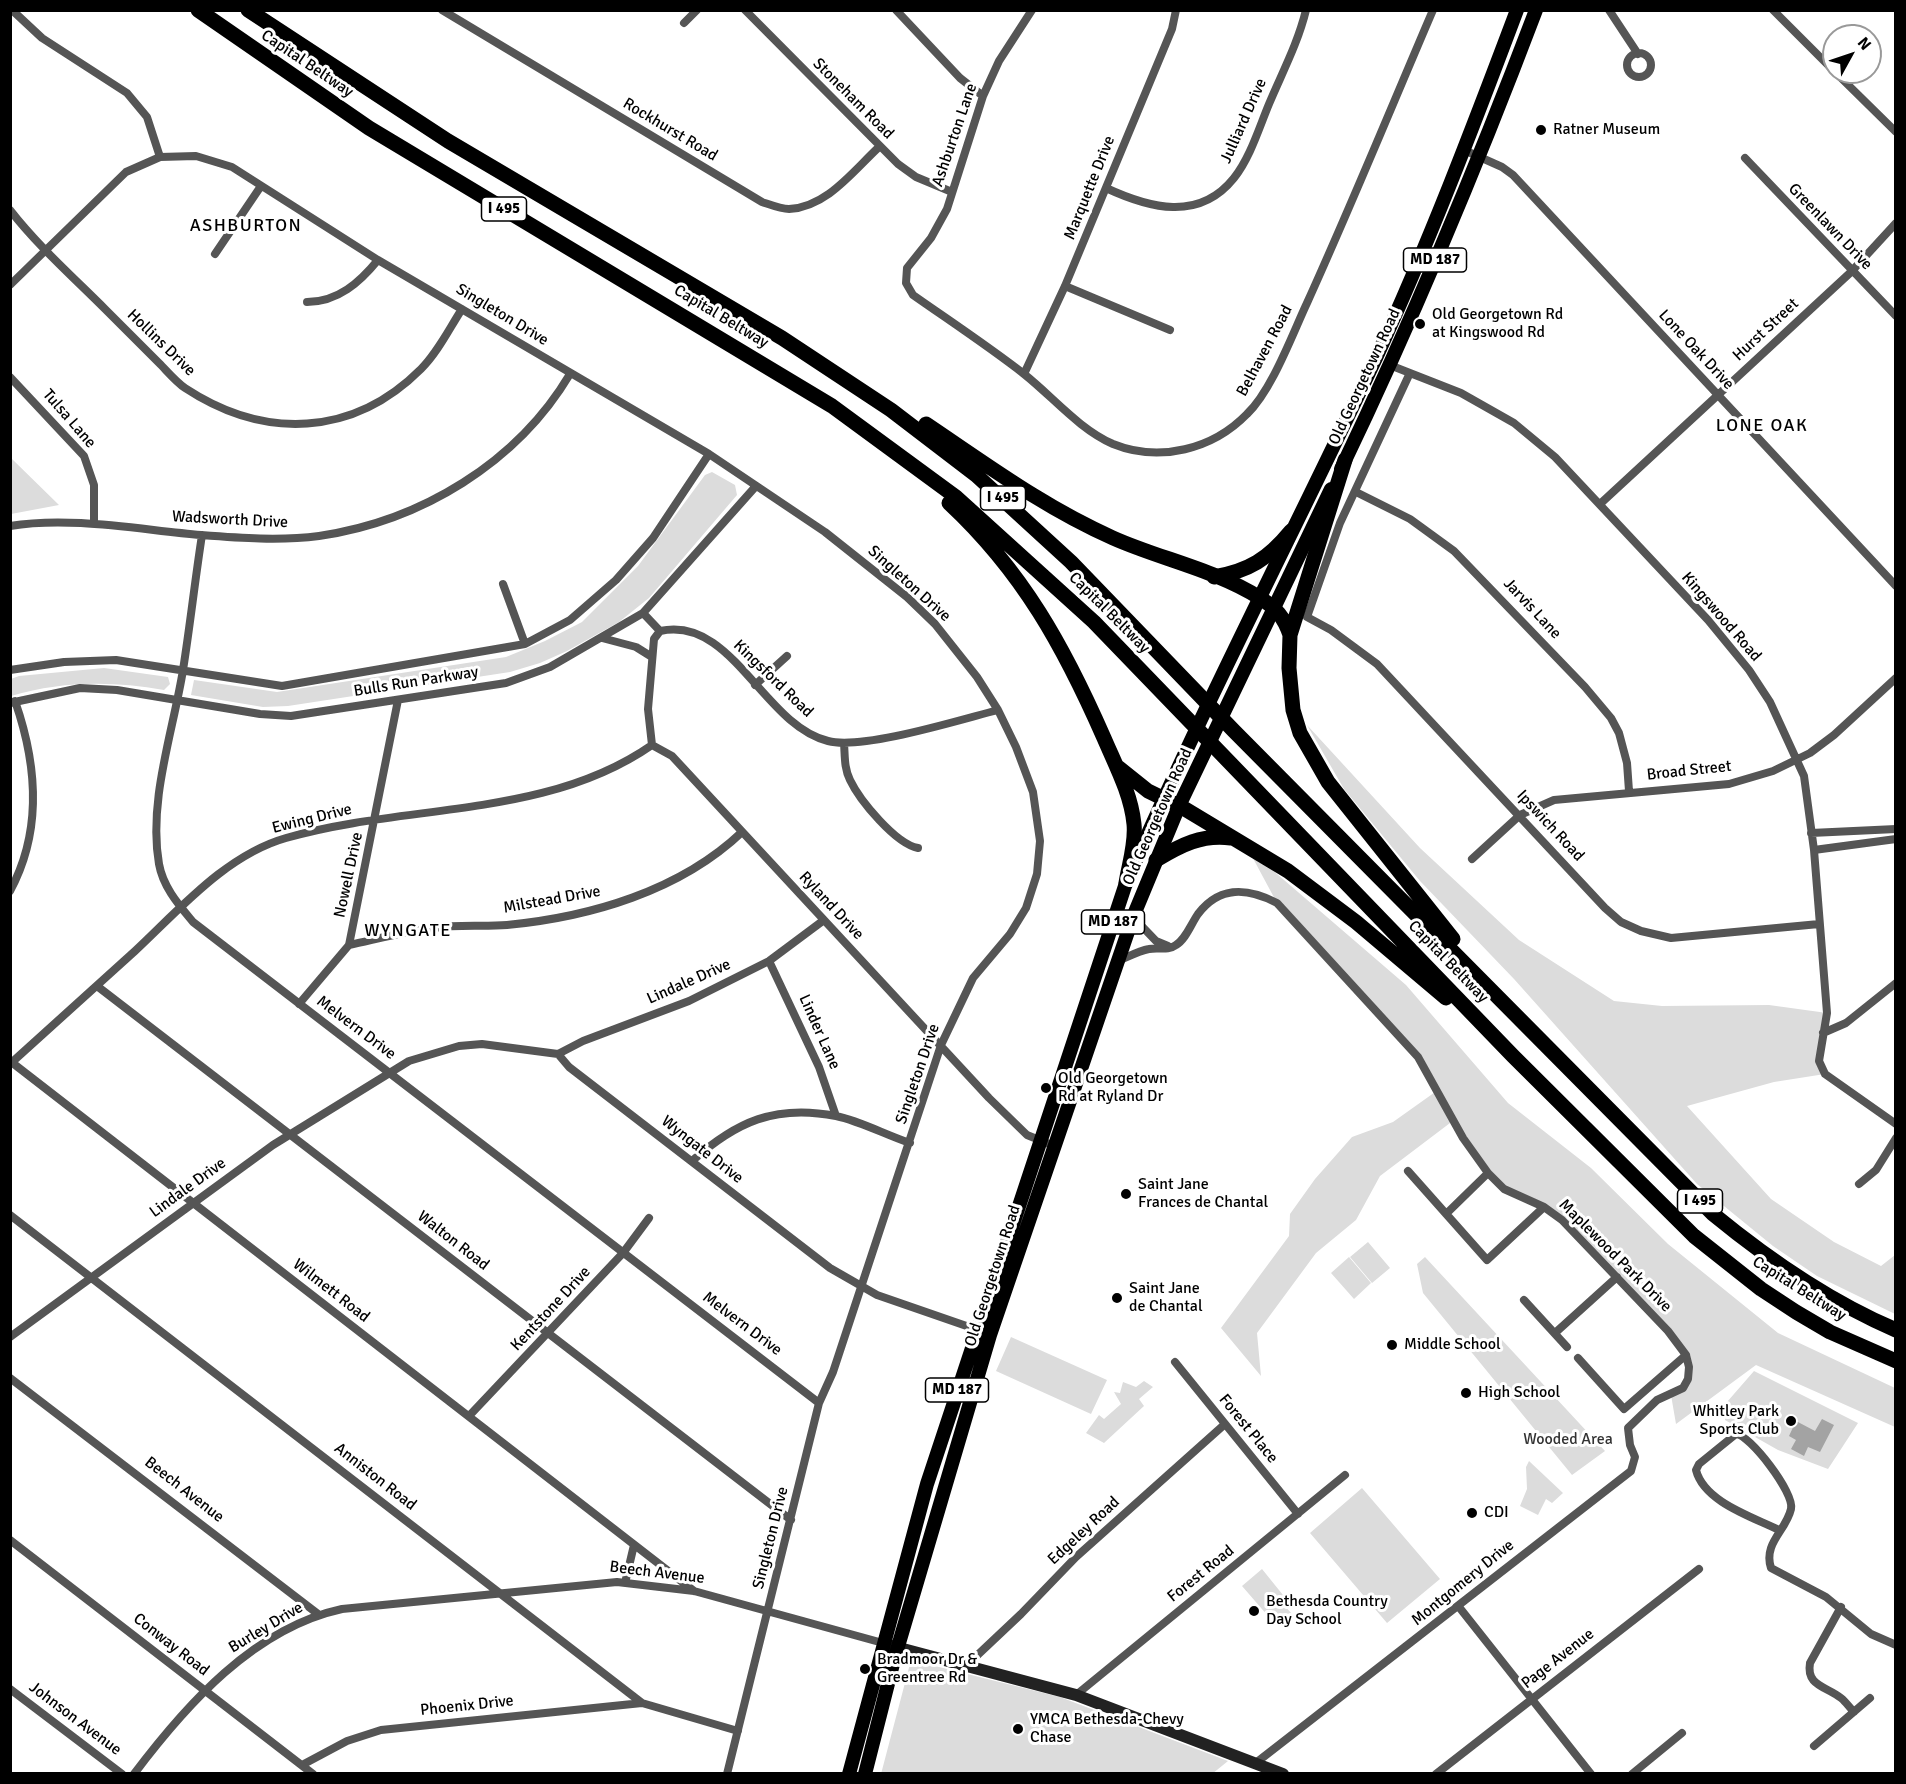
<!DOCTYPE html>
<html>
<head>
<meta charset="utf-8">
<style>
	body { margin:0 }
	#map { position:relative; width:1906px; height:1784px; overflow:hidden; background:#fff; font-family:Signika,sans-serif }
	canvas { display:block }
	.frame { position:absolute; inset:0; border:12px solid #000; pointer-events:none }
	.north { position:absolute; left:1822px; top:24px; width:60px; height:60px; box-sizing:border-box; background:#fff; border:2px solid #999; border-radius:50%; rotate:50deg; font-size:16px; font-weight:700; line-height:24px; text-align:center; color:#000 }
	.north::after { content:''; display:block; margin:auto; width:21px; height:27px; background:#000; clip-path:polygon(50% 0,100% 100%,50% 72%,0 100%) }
</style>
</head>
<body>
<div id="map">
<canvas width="1906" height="1784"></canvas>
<div class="frame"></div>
<div class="north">N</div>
</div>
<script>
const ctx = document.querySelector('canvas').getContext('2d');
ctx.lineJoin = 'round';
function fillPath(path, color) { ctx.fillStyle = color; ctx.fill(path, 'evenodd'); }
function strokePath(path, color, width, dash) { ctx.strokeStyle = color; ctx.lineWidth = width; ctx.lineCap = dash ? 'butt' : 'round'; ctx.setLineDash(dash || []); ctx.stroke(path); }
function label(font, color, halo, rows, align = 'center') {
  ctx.font = font + ' Signika,sans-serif'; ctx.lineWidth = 6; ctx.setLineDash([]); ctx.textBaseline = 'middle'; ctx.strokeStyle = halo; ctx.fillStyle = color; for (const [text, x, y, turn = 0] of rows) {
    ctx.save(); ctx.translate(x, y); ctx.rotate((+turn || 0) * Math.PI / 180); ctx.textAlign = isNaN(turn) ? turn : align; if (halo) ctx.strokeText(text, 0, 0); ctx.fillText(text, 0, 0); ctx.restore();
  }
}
const green = new Path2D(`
	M11,458l48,47 -48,9z
	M712,472l23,13 2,10 -88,103 -30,24 -52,29 -27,12 -30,9 -222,34 -25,1 -72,-12 3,-15 83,12 229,-35 39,-16 37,-19 56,-56 67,-91z
	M104,668l64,9 2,7 -6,6c-53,-9 -101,-9 -153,6v-17l8,-3z
	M1307,725l113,123 99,92 95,61 48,5 107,-1 58,8 -8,48 6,13 -51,8 -87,24 84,93 63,43 47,24 14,-11v59l-78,-38 -44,-30 -76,-62 -183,-205 -94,-98 -76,-92z
	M1248,849l158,136 102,118 83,65 77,76 110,89 117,55v39l-139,-62 -80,59 -5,-29 17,-16 -3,-24 -123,-135 -58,-31 -50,-69 -74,56 -24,44 -40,33 -59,80 4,43 -40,-48 68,-92 1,-22 25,-35 37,-42 41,-15 45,-32 -20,-33 -141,-154z
	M1368,1242l22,26 -18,15 -22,-26z
	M1349,1257l22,26 -17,16 -23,-26z
	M1425,1257l180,194 -33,24 -149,-182 -6,-29z
	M1011,1337l96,43 -16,34 -95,-43z
	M1754,1371l104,52 -30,46 -50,-19 -53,-30 2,-18z
	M1144,1381l9,6 -14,12 5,7 -40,37 -18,-10 13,-18 5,4 17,-15 -7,-12 6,1 3,-11 13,5z
	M1529,1461l34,32 -11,10 -6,-4 -8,16 -18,-9 7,-17 -1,-22z
	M1362,1488l78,91 -53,44 -77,-90z
	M1262,1569l25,31 -4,4 9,10 -11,10 -10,-10 -3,2 -26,-30z
	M911,1660l149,37 168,64 -16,13h-331z`);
const water = new Path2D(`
	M1822,1419l12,6 -14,27 -12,-5 -4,9 -13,-7 5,-9 -7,-4 7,-15 19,10z`);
const street = new Path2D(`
	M12,10l30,28 85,55 20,24 13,40
	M442,10l320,192c9,3 19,7 27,7 38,-2 64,-38 90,-62
	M745,10l153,154 18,13 36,15
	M896,10l64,68 23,18
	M1032,10l-33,51 -16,35 -36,113 -16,29 -24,30 -1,15 7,12c37,26 75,51 111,79 29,23 55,55 89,70 47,19 100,5 134,-30 25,-24 45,-79 60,-111 44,-97 84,-195 126,-293
	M1609,10l29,44
	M1773,10l61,61
	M684,23l13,-13
	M1627 65a12 12 0 1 1 24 0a12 12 0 1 1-24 0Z
	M1835,72l61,60
	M1464,150l38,17 11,8 383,411
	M1745,158l151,158
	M1106,188c43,20 93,34 128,-10 16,-20 25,-50 35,-74 13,-31 29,-61 37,-94
	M10,210c28,36 63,67 95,99 18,18 36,36 54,54 8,8 17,19 26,25 79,52 168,49 236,-19 17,-17 28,-40 41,-60
	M215,254l46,-68
	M10,285l116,-113 34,-15 36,-1 36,11 146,93 331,194 116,78 82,65 28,27 42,53 21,33 18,37 17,45 7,49 -3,33 -11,34 -16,26 -37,44 -32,67 -108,327 -14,31 -92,371
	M1065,286l105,44
	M307,302c31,0 53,-20 71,-42
	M1387,364l74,29 53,30 41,34 153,163 41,50 21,32 34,74 10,74 13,163 -8,48 6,13 71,50
	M1024,374l41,-88 107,-257 4,-19
	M1409,375l-69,148 -33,94 24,13 46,34 228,244 16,14 20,9 30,7 148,-14
	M10,377l74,79 10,29v39
	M1356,492l54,27 44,32 131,136 26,31 8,15 8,30 2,28
	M1600,504l251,-232 45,-49
	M10,526c61,-10 131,4 191,9 39,3 79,6 118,1 102,-15 198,-73 251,-162
	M202,535c-7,45 -12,91 -19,135 -10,62 -35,131 -24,194 4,23 20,41 34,58l626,481
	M503,584l22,60
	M643,613l17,18c72,-16 103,94 168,110 35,9 131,-21 170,-31
	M660,631l-6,8 -6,70 4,36 20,11 317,342 38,37 27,11
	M602,638l34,9 16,10
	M10,670l54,-8 52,-2 166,26 243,-42 45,-24 46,-40 37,-42 56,-84
	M755,685l32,-29
	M10,703l70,-15 37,2 143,24 31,2 215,-33 44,-16 93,-54 113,-127
	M844,743c1,13 0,25 6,37 10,21 46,64 68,68
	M1811,833l85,-4
	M1814,850l82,-11
	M1472,859l48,-44 34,-15 175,-16 44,-13 37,-18 24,-18 62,-57
	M10,891c33,-61 27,-127 5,-190
	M1133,917l23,24 12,5
	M349,945c28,-6 57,-14 85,-17 24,-4 49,-1 73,-3 83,-8 173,-34 235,-93
	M769,961l50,106 17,49
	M1118,961c10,-4 20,-10 31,-12 9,-2 19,2 27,-4 10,-6 15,-21 22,-31 22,-29 50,-26 79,-11l141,154 45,81 25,35 16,16 40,18 18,13 106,111 18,24 3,12 -1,12 -5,9 -26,12 -29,28 2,17 5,12 -4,14 -374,291
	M97,986l694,534
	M299,1004l50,-59 49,-245
	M1823,1033l23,-10 50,-40
	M558,1054l25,-13 106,-40 80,-40 55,-41
	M10,1061l684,530
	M10,1064c42,-38 83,-75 125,-113 44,-41 91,-96 151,-113 121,-35 260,-19 366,-93
	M692,1161c44,-39 83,-57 144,-45 24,5 50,19 74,27
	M1408,1171l79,89 57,-53
	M1859,1184l17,-14 20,-32
	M1446,1214l42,-41
	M10,1215l632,488 96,28
	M1524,1300l43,47
	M1555,1333l62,-56
	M10,1337l263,-192 136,-84 50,-15 23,-2 76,10 11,13 261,201 47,27 104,36
	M1578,1358l46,51 62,-54
	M1175,1362l123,152
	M10,1378l308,236
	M469,1416l154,-163 26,-35
	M1779,1530c-26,-13 -75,-28 -83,-60l3,-6 37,-30c13,0 59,59 55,75 -5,22 -28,34 -20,59l55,29 45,37 25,11
	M10,1540l303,234
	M625,1583l9,-38
	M1459,1607l132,167
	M1841,1607l-31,56c-4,23 16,23 31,35 5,4 9,10 13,14
	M968,1664l53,-50 55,-57 149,-133
	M10,1689l112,85
	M1076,1695l269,-220
	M1814,1746l56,-48
	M302,1765l45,-24 34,-11 261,-27
	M134,1774c52,-69 120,-146 208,-165l275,-27 77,9 189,52
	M1436,1774l263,-205
	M1632,1774l50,-41`);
const secondary = new Path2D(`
	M888,1645l188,50 207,79`);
const primary = new Path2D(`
	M1341,469c72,-150 136,-303 195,-459
	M849,1774l78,-290 199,-601c78,-178 167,-350 250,-525 52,-113 97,-231 141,-348
	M865,1774l29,-114 96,-325 143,-418 46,-111 152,-317`);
const highway = new Path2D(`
	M198,10l171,118 463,278 124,91 138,125 419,434 181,180 67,53 35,23 34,20 66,29
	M248,10l200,131 334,197 109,72 85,65 95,87 163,169 479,483c56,46 115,87 183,116
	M926,424c61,41 119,84 187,114 47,21 103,32 147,60 16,10 24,19 30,37
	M1345,460l-55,175 -1,33 4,42 7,23 28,49 125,157
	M949,503c74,69 115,144 155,235 12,28 27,56 30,86 2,19 -5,40 -8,59
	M1214,577c35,-6 54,-18 77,-46
	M1118,767l30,24 37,18 103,62 68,51 90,76
	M1156,860c25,-15 46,-26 75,-22`);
const markers = [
	[1541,130,6,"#000"],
	[1420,324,6,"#000"],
	[1046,1088,6,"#000"],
	[1126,1194,6,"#000"],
	[1117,1298,6,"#000"],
	[1392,1345,6,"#000"],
	[1466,1393,6,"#000"],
	[1791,1421,6,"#000"],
	[1472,1513,6,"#000"],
	[1254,1611,6,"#000"],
	[865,1669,6,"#000"],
	[1018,1729,6,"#000"]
];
const shields = [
	[504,209,45],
	[1435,260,63],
	[1003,498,45],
	[1113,922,63],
	[1700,1201,45],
	[957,1390,63]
];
const shieldNames = [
	["I 495",504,209],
	["MD 187",1435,260],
	["I 495",1003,498],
	["MD 187",1113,922],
	["I 495",1700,1201],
	["MD 187",957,1390]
];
const streetNames = [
	["Capital Beltway",307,64,34],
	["Stoneham Road",853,99,45],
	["Julliard Drive",1244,121,-66],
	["Rockhurst Road",670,130,31],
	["Ashburton Lane",955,135,-71],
	["Marquette Drive",1090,188,-68],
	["Greenlawn Drive",1830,227,46],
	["Singleton Drive",502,315,31],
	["Capital Beltway",721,317,31],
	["Hurst Street",1766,330,-43],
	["Hollins Drive",161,343,44],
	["Lone Oak Drive",1696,350,47],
	["Belhaven Road",1265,351,-62],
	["Old Georgetown Road",1365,377,-65],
	["Tulsa Lane",69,419,49],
	["Wadsworth Drive",230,520,3],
	["Singleton Drive",909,584,42],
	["Jarvis Lane",1532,609,47],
	["Capital Beltway",1109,613,45],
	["Kingswood Road",1721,617,49],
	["Kingsford Road",773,679,44],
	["Bulls Run Parkway",416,682,-9],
	["Broad Street",1689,771,-6],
	["Old Georgetown Road",1158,817,-66],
	["Ewing Drive",312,819,-14],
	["Ipswich Road",1550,826,47],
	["Nowell Drive",349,875,-78],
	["Milstead Drive",552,900,-10],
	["Ryland Drive",831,906,47],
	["Capital Beltway",1448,962,46],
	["Lindale Drive",689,982,-24],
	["Melvern Drive",356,1028,37],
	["Linder Lane",819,1032,66],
	["Singleton Drive",918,1074,-71],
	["Wyngate Drive",702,1150,38],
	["Lindale Drive",188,1188,-36],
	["Walton Road",453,1241,38],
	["Maplewood Park Drive",1615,1256,45],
	["Old Georgetown Road",993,1276,-72],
	["Capital Beltway",1799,1289,32],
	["Wilmett Road",331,1291,38],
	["Kentstone Drive",551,1309,-47],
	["Melvern Drive",742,1324,37],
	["Forest Place",1248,1429,51],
	["Anniston Road",375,1477,38],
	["Beech Avenue",184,1490,38],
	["Edgeley Road",1084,1531,-43],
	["Singleton Drive",771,1538,-76],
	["Beech Avenue",657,1573,7],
	["Forest Road",1201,1574,-39],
	["Montgomery Drive",1463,1583,-39],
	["Burley Drive",266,1628,-31],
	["Conway Road",171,1645,38],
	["Page Avenue",1558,1659,-38],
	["Phoenix Drive",467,1706,-6],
	["Johnson Avenue",75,1719,37]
];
const poiNames = [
	["Ratner Museum",1553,130],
	["Old Georgetown Rd",1432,315],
	["at Kingswood Rd",1432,333],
	["Old Georgetown",1058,1079],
	["Rd at Ryland Dr",1058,1097],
	["Saint Jane",1138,1185],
	["Frances de Chantal",1138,1203],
	["Saint Jane",1129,1289],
	["de Chantal",1129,1307],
	["Middle School",1404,1345],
	["High School",1478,1393],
	["Whitley Park",1779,1412,"right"],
	["Sports Club",1779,1430,"right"],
	["CDI",1484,1513],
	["Bethesda Country",1266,1602],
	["Day School",1266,1620],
	["Bradmoor Dr &",877,1660],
	["Greentree Rd",877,1678],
	["YMCA Bethesda-Chevy",1030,1720],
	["Chase",1030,1738]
];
const parkNames = [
	["Wooded Area",1568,1440]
];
const neighbourhoodNames = [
	["ASHBURTON",246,226],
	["LONE OAK",1762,426],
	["WYNGATE",408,931]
];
fillPath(green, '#dcdcdc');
fillPath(water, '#a3a3a3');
strokePath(street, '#555', 8);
strokePath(secondary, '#222', 12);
strokePath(primary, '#000', 14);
strokePath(highway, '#000', 15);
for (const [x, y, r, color] of markers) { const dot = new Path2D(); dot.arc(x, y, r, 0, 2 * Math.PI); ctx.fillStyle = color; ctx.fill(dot); strokePath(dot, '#fff', 2); }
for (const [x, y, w] of shields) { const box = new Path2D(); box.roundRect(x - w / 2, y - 12, w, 24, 4.5); ctx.fillStyle = '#fff'; ctx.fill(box); strokePath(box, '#000', 1.5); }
label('bold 15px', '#000', null, shieldNames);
label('16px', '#000', '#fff', streetNames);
label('16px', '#000', '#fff', poiNames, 'left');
label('16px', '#333', '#fff', parkNames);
ctx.letterSpacing = '1.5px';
label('18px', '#000', '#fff', neighbourhoodNames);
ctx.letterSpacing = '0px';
</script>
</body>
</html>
